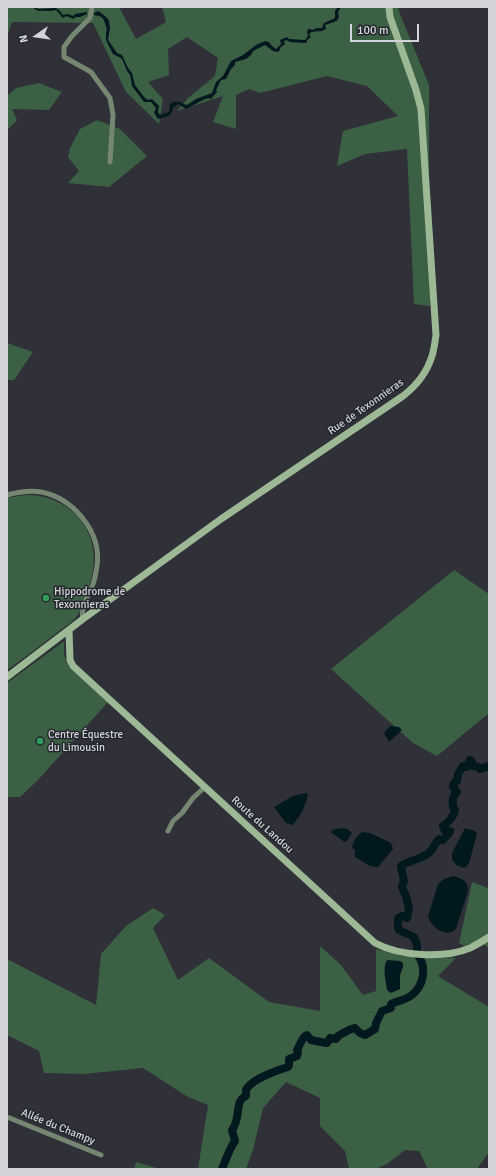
<!DOCTYPE html>
<html>
<head>
<meta charset="utf-8">
<style>
	body { margin:0 }
	#map { position:relative; width:496px; height:1176px; overflow:hidden; background:#2f3038; font-family:Signika,sans-serif }
	canvas { display:block }
	.frame { position:absolute; inset:0; border:8px solid #d2d4d9; pointer-events:none }
	.north { position:absolute; left:16px; top:16px; width:40px; height:40px; -webkit-text-stroke:3px #25272e; paint-order:stroke; rotate:257deg; font-size:11px; font-weight:700; line-height:16px; text-align:center; color:#d2d4d9 }
	.north::after { content:''; display:block; margin:auto; width:14px; height:18px; background:#d2d4d9; clip-path:polygon(50% 0,100% 100%,50% 72%,0 100%) }
	.scale { position:absolute; left:350px; top:24px; width:69px; height:18px; box-sizing:border-box; border:2px solid #d2d4d9; border-top:0; padding-left:5px; font-size:12px; line-height:14px; white-space:nowrap; color:#d2d4d9; -webkit-text-stroke:3px #25272e; paint-order:stroke }
</style>
</head>
<body>
<div id="map">
<canvas width="496" height="1176"></canvas>
<div class="frame"></div>
<div class="north">N</div>
<div class="scale">100 m</div>
</div>
<script>
const ctx = document.querySelector('canvas').getContext('2d');
ctx.lineJoin = 'round';
function fillPath(path, color) { ctx.fillStyle = color; ctx.fill(path, 'evenodd'); }
function strokePath(path, color, width, dash) { ctx.strokeStyle = color; ctx.lineWidth = width; ctx.lineCap = dash ? 'butt' : 'round'; ctx.setLineDash(dash || []); ctx.stroke(path); }
function label(font, color, halo, rows, align = 'center') {
  ctx.font = font + ' Signika,sans-serif'; ctx.lineWidth = 3; ctx.setLineDash([]); ctx.textBaseline = 'middle'; ctx.strokeStyle = halo; ctx.fillStyle = color; for (const [text, x, y, turn = 0] of rows) {
    ctx.save(); ctx.translate(x, y); ctx.rotate((+turn || 0) * Math.PI / 180); ctx.textAlign = isNaN(turn) ? turn : align; if (halo) ctx.strokeText(text, 0, 0); ctx.fillText(text, 0, 0); ctx.restore();
  }
}
const green = new Path2D(`
	M7,7h112l17,32 30,-17 -4,-15h240l-4,2 31,76v65l1,156 -16,-2 -7,-155 -42,5 -28,12 6,-35 55,-15 -31,-30 -40,-10 -67,17 -11,-4 -13,6v34l-23,-7 10,-26 -46,15 11,-13 27,-22 3,-18 -31,-21 -19,12 1,26 -21,7 15,17 -4,25 -33,-32 -33,-69 -81,-1 -5,14z
	M39,83l23,9 -13,18 -37,-1 5,11 -10,10v-34l9,-8z
	M97,120l23,9 27,27 -38,31 -41,-4 11,-12 -11,-14 2,-9 10,-19z
	M7,343l26,9 -19,28h-7z
	M25,495c42,-1 75,33 68,75 -1,9 -5,18 -8,26 -2,7 -4,14 -8,20 -4,6 -13,11 -19,16 -17,13 -34,26 -51,38v-172z
	M454,570l35,24v119l-52,43 -24,-13 -82,-74z
	M63,642h1v13l5,12 39,35 -70,78 -18,17h-13v-114z
	M472,882l16,6 1,1v60l-9,-9 -16,6 -5,-3z
	M153,908l12,7 -12,13 25,52 31,-22 60,44 51,9v-65l21,19 22,30 13,-4v-42l26,7 54,2 -18,18 51,31v145l-12,17h-49l-9,-18 -14,-1 -18,14 -12,5h-26l-4,-18 -25,-25v-28l-34,-16 -23,26 -10,42 -7,19h-48l10,-64 -20,-8 -45,-29 -59,6 -40,-1 -5,-22 -32,-16v-76l89,46 5,-51 25,-28z
	M136,1162l24,7h-26z`);
const water = new Path2D(`
	M32,7l7,2 17,-1 4,3 3,4 5,-1 5,2 2,-2 12,-2v2l-7,3h-5l-1,2 -8,-3 -3,2 -7,-8c-6,2 -12,0 -18,1z
	M338,7h3l-3,5 1,5 -2,4 -12,4 1,4 -4,2 -11,1 -2,3 2,2 -4,3v2l-2,1 -15,-1 -4,-2 -2,1 1,3 -5,4v2l-2,2 -5,-1 -8,-6 -12,6 -2,4 -5,4 -11,3v3l-4,4 -5,10 -5,1 -5,10 1,2 -6,7 -2,-1 -4,1 -19,10 -8,-5 -5,4c-2,10 -6,8 -15,11l-4,-6 2,-5 -5,-6h-7l-12,-16 -2,-11 -3,-4 -5,-12 -3,-2 -6,-3 -7,-14v-8l1,-3c-4,-9 -1,-12 -13,-14v-2l4,-2 7,5 4,4 1,8 -2,12 9,13 5,2 6,13 4,5 3,12 9,12 4,3 4,-1 7,7 -1,6 2,3 9,-3 1,-8c9,-5 9,-1 17,1l9,-6 16,-6 4,-11 7,-6 8,-15 12,-6 13,-10 9,-4 4,1 3,4 4,3 5,-5 -1,-4 7,-3 2,2 16,1 3,-4 -1,-4 1,-3h2l2,1 5,-2h5l2,-5 11,-5v-7z
	M390,726l9,1 3,3 -13,12 -5,-9z
	M306,793h1l1,3 -6,16 -9,13 -7,-2 -12,-16 19,-11z
	M341,828l6,1 5,4 -6,9h-2l-13,-10 1,-2z
	M465,828l10,3 2,3 -8,29 -2,3 -3,2 -8,-3 -4,-6v-6z
	M362,832l8,1 21,10 2,6 -15,18 -8,-1 -15,-9v-7l-3,-2c1,-6 4,-12 10,-16z
	M453,876c8,2 16,5 15,15l-12,38c-10,10 -25,-2 -28,-13l10,-32 6,-5z
	M387,960l13,1 3,2v4l-3,8v14l-9,4 -4,-3c-1,-8 -5,-23 0,-30z`);
const river = new Path2D(`
	M417,951v-6l-3,-8 -15,-7 -1,-2v-10l4,-2 5,2 2,-9 -3,-13 -4,-9 2,-6 -3,-15c8,-6 20,-6 29,-14 2,-2 6,-10 9,-13l4,1 6,-7 1,-2h-5l-2,-5c5,-3 11,-10 12,-16 -4,-5 -3,-14 2,-18l-4,-5 1,-4 3,-2 1,-7 5,-8 4,1 3,-7 2,2 1,4 5,1 2,2 9,-3
	M222,1169c4,-9 7,-20 13,-28l-3,-11c8,-10 4,-24 9,-30 1,-2 3,-3 5,-4 0,-2 0,-5 0,-6 5,-11 32,-20 42,-23l1,-2v-6l8,-3 1,-4 -1,-2c3,-5 4,-10 8,-14l2,-1 4,5 15,3h1l3,-5 6,1 2,-3c6,-3 11,-7 17,-8l5,5 5,2 10,-6 1,-6 6,-12 9,-3v-4c6,-3 15,-4 21,-9 11,-9 15,-26 7,-38`);
const street = new Path2D(`
	M92,7l-2,11 -18,18 -8,11v10l27,15 19,26 3,17 -3,47
	M7,495c11,-3 22,-5 34,-3 32,6 61,40 56,74 -1,6 -2,13 -4,18 -4,11 -13,24 -10,35
	M168,831l5,-10 9,-8 11,-15 12,-11
	M7,1117l94,38`);
const secondary = new Path2D(`
	M69,630l1,30 3,6 302,277c24,13 69,16 95,5 6,-3 13,-7 19,-11
	M7,677l76,-58 138,-100 182,-123c13,-10 24,-24 29,-40 2,-6 3,-14 4,-21l-15,-226 -5,-19 -26,-73 -1,-10`);
const markers = [
	[46,598,4,"#2e9e5b"],
	[40,741,4,"#2e9e5b"]
];
const streetNames = [
	["Rue de Texonnieras",366,407,-35],
	["Route du Landou",262,825,42],
	["Allée du Champy",58,1127,22]
];
const poiNames = [
	["Hippodrome de",54,592],
	["Texonnieras",54,605],
	["Centre Équestre",48,735],
	["du Limousin",48,748]
];
fillPath(green, '#3c6044');
fillPath(water, '#02181f');
strokePath(river, '#02181f', 8);
strokePath(street, '#768771', 5);
strokePath(secondary, '#9db895', 7);
for (const [x, y, r, color] of markers) { const dot = new Path2D(); dot.arc(x, y, r, 0, 2 * Math.PI); ctx.fillStyle = color; ctx.fill(dot); strokePath(dot, '#25272e', 1.5); }
label('11px', '#d2d4d9', '#25272e', streetNames);
label('11px', '#d2d4d9', '#25272e', poiNames, 'left');
</script>
</body>
</html>
